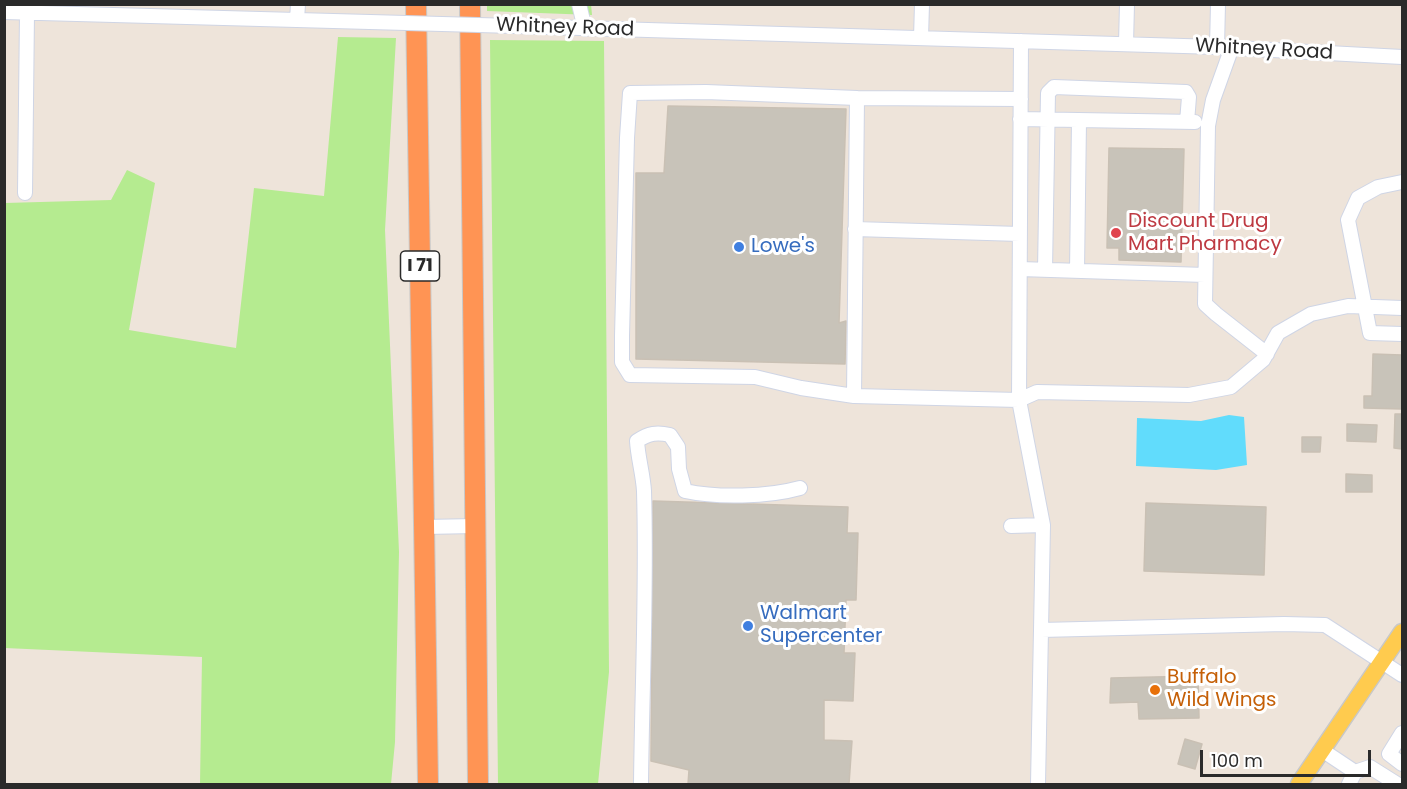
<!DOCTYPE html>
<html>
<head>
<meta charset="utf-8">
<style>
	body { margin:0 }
	#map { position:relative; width:1407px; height:789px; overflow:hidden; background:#eee4da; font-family:Poppins,sans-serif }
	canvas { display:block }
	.frame { position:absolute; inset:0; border:6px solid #2a2a2a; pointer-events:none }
	.scale { position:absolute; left:1200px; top:750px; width:171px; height:27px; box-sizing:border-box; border:3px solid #2a2a2a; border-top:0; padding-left:8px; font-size:18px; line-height:21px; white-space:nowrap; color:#2a2a2a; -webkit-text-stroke:4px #fff; paint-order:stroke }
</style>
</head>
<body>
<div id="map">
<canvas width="1407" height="789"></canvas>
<div class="frame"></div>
<div class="scale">100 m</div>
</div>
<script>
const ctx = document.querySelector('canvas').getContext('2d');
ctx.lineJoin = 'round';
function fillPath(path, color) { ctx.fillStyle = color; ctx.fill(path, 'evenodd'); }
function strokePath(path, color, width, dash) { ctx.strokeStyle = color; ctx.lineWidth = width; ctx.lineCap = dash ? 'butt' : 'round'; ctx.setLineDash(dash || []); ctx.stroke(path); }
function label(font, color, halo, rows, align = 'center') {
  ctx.font = font + ' Poppins,sans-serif'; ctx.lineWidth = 6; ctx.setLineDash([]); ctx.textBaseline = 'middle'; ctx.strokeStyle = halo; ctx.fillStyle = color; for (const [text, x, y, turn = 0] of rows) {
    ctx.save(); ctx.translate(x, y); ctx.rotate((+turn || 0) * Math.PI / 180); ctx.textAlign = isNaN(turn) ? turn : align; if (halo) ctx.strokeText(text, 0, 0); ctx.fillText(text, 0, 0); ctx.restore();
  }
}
const green = new Path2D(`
	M591,4l1,11 -105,-4v-6z
	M338,37l58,1 -11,192 14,322 -4,190 -4,42h-191l2,-127 -197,-9v-445l106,-3 16,-30 28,13 -26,147 107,18 18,-160 70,8z
	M490,40l114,1 5,631 -11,112h-100z`);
const water = new Path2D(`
	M1229,415l15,2 3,48 -31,5 -80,-4 1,-48 64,3z`);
const building = new Path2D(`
	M668,106l178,3 -7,214 7,-2 -1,43 -209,-5v-186h28z
	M1109,148l75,1 -3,113 -62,-2v-12h-12z
	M1373,354l29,1v54l-38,-1v-12h8z
	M1395,414h7v35l-8,-1z
	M1347,424l30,1 -1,17 -29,-1z
	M1302,437h19l-1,15h-18z
	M1346,474l26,1v17h-26z
	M653,501l195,6 -1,26h11l-2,67h-10l-2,53h11l-2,48 -29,-1v40l28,1 -3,43h-161l1,-14 -38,-9z
	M1146,503l120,4 -2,68 -120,-4z
	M1198,676l1,42 -60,1 -1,-17 -28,1 1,-25z
	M1185,739l17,5 -7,25 -17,-5z`);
const minor = new Path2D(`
	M579,4l6,25
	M4,12l366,10
	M297,20l1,-16
	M514,26l703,21 185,10
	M921,38l1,-34
	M1021,41l-2,359 24,125
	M1126,44l1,-40
	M1217,47l1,-43
	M1232,47l-19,53 -5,26 -3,178 11,10 51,40
	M857,98l-151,-6 -76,1 -3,45 -5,198v26l8,13 125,2 46,11 53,8 165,4 18,-8 152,3 42,-8 32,-27 15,-27 33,-19 37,-8 54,2
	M1020,119l175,3
	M1402,182l-24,5 -20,11 -10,22 22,113 32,1
	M25,193l2,-180
	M855,229l165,5
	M1020,269l185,6
	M1045,270l3,-177 6,-6 132,5 3,5 -2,25
	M1077,271l2,-150
	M854,396l3,-298 164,1
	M1011,526l32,-1 -2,105
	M424,527l52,-1
	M1402,733l-13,21 13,10
	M1322,750l33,22
	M641,784c1,-97 6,-195 3,-293 -1,-17 -6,-33 -7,-50 12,-8 20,-9 33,-6l8,12 1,22 6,22c32,7 83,6 115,-3
	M1038,784l3,-154 243,-6 41,1 77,50
	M1349,784l6,-12 15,-5 27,17`);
const major = new Path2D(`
	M1299,784l103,-152`);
const highway = new Path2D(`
	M416,4l12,780
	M470,4l8,780`);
const minorBridge = new Path2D(`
	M370,22l144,4`);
const markers = [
	[1116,233,6,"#e0444e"],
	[739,247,6,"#3f7fe0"],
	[748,626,6,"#3f7fe0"],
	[1155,690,6,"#e8710a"]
];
const shields = [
	[420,266,39]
];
const shieldNames = [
	["I 71",420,266]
];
const streetNames = [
	["Whitney Road",565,28,2],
	["Whitney Road",1264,50,3]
];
const healthNames = [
	["Discount Drug",1128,222],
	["Mart Pharmacy",1128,245]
];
const shopNames = [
	["Lowe's",751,247],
	["Walmart",760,614],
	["Supercenter",760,637]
];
const foodNames = [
	["Buffalo",1167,678],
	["Wild Wings",1167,701]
];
fillPath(green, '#b5eb90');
fillPath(water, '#61dcfc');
fillPath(building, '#c8c3b9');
strokePath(building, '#c9c0b4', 1.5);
strokePath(minor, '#cfd5e5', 16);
strokePath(major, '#c8c8c8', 19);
strokePath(highway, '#c8c8c8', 22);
strokePath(minor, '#fff', 14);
strokePath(major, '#ffcb4e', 16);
strokePath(highway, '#ff9454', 20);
strokePath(minorBridge, '#cfd5e5', 16, []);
strokePath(minorBridge, '#fff', 14);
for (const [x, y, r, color] of markers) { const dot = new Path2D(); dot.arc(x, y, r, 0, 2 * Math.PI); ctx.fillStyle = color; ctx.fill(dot); strokePath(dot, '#fff', 2); }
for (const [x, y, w] of shields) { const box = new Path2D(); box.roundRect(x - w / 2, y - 15, w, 30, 4.5); ctx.fillStyle = '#fff'; ctx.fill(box); strokePath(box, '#2a2a2a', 1.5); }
label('bold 18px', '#2a2a2a', null, shieldNames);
label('20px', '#2a2a2a', '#fff', streetNames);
label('20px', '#be3a42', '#fff', healthNames, 'left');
label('20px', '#366cbe', '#fff', shopNames, 'left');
label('20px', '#c56008', '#fff', foodNames, 'left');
</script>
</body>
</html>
